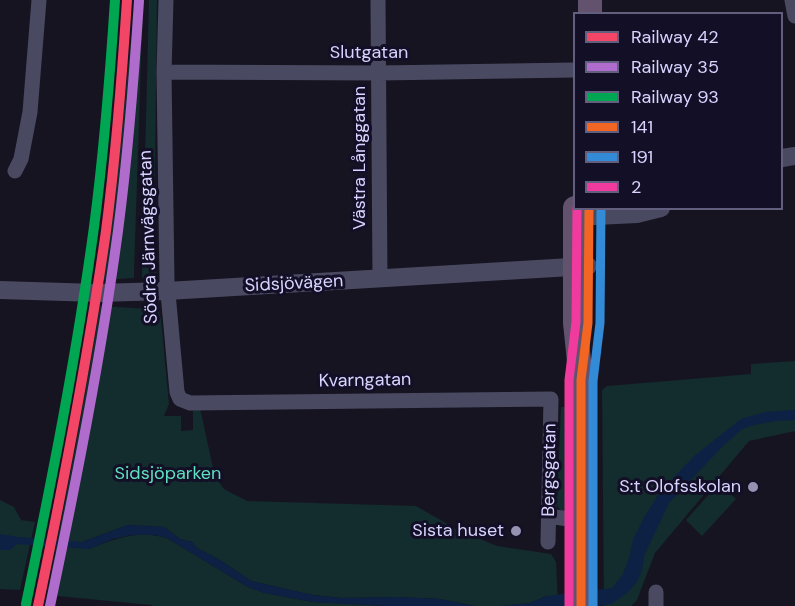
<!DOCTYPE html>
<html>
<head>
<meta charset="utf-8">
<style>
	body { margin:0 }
	#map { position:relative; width:795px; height:606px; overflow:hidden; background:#161421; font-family:"DM Sans",sans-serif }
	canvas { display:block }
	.legend { position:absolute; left:573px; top:12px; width:210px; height:198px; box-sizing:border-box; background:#130f26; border:2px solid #625e7d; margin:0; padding:8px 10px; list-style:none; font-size:18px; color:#d9d4ff }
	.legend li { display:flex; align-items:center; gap:12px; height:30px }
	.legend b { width:30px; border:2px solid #625e7d }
</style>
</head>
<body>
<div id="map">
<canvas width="795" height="606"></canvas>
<ul class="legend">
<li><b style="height:8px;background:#f34667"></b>Railway 42</li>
<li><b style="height:8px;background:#b06ccc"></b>Railway 35</li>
<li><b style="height:8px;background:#00a651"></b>Railway 93</li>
<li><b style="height:8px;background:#f26522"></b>141</li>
<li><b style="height:8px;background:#338bd7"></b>191</li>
<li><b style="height:8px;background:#f13a9d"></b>2</li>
</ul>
</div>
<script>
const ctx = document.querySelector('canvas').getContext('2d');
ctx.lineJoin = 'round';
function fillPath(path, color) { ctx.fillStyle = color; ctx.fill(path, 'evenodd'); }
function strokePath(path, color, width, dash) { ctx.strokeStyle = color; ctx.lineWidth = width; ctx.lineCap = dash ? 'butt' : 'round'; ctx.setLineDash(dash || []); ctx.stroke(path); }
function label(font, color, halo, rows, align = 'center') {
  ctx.font = font + ' "DM Sans",sans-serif'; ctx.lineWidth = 6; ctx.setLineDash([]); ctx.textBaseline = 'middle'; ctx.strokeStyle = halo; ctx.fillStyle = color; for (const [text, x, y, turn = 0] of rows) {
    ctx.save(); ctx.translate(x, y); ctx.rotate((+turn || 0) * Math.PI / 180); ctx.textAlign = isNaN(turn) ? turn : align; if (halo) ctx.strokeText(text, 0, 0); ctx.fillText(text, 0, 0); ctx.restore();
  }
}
const green = new Path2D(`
	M135,0h8l-9,272v6l-31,2 16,-122z
	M149,0h8l-3,259 3,7 -1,12h-14z
	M100,306l51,3 8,3 2,7 8,85 -5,12h17v15l12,-1v-22h7l15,69 9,12 23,12 169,5 40,23 41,17 54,8 5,8 2,44 -11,-10 -17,7 -27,3h-29l-34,-7 -43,-2 -55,1 -30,-3 -61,-14 -31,-21 -23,-12 -5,-6 -12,-3 -16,-12 -36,-2 -46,17 7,7c27,-11 49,-19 78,-11l81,49 17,6 48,9 74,4h-234l-2,-1 -104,-10 33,-173z
	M795,361v70l-46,10 -94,112 -18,47 -6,6h-27l-2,-216 5,-4 144,-12v-10z
	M561,407h6l4,32 -1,72c-6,3 -11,0 -13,-7z
	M719,483l17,16 -34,37 -16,-16z
	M0,500l14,7 7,13 14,2 -15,68 -20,-1z`);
const water = new Path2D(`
	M795,410v10l-20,1 -21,4 -12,4 -20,18 -53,56 -25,53 -2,14 -5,12 -10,11 -15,11 -14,2h-100l32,-3 17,-7 65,-8 11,-14 6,-16 4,-18 11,-23 16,-25 34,-36 47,-37 24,-7z
	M128,525l36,2 16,12 12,3 5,6 23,12 31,21 22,5 39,9 30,3 55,-1 43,2 34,7h-87l-74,-4 -48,-9 -17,-6 -81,-49 -12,-3h-23l-19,4 -24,10 -72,-5 -7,6h-10v-16l18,3 64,5z`);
const minor = new Path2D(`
	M166,0l-2,72 3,210 10,110 3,7 10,4 361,-4 -3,143
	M378,0l2,279
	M792,0l3,16
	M164,72l215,1 195,-3
	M15,171l6,-12 9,-47 9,-112
	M549,516l32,5
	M656,606v-14`);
const tertiary = new Path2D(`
	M782,158l13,-2
	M575,217l62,-3 24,-6
	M0,290l97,3 70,-2 421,-25`);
const trunk = new Path2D(`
	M590,0v14
	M575,208v115l6,57v226`);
const bus1 = new Path2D(`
	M581,606v-226l7,-57 1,-115`);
const bus2 = new Path2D(`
	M593,606v-225l7,-58 1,-115`);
const bus3 = new Path2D(`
	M569,606v-226l7,-58 1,-114`);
const rail1 = new Path2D(`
	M38,606c26,-125 50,-249 68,-375 10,-77 16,-154 21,-231`);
const rail2 = new Path2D(`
	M50,606c26,-124 51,-249 68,-375 10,-76 16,-153 21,-230`);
const rail3 = new Path2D(`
	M26,604c26,-125 51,-251 68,-377 10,-76 16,-151 21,-227`);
const markers = [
	[753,487,6,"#9591b1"],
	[516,531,6,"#9591b1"]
];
const streetNames = [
	["Slutgatan",369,53],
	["Västra Långgatan",360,158,-90],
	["Södra Järnvägsgatan",149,237,-92],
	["Sidsjövägen",294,284,-3],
	["Kvarngatan",365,381,-1],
	["Bergsgatan",550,470,-89]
];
const parkNames = [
	["Sidsjöparken",168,474]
];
const poiNames = [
	["S:t Olofsskolan",741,487],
	["Sista huset",504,531]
];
fillPath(green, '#132c2d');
fillPath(water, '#0d2144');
strokePath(minor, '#4a4962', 15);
strokePath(tertiary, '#4a4962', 18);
strokePath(trunk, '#62526e', 24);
strokePath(bus1, '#f26522', 9);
strokePath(bus2, '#338bd7', 9);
strokePath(bus3, '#f13a9d', 9);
strokePath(rail1, '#f34667', 10);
strokePath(rail2, '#b06ccc', 10);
strokePath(rail3, '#00a651', 10);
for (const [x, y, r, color] of markers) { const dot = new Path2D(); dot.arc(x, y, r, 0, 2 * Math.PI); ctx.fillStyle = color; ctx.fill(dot); strokePath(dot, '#130f26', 2); }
label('18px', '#d9d4ff', '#130f26', streetNames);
label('18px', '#5fe0c0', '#130f26', parkNames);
label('18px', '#d9d4ff', '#130f26', poiNames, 'right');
</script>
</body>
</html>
